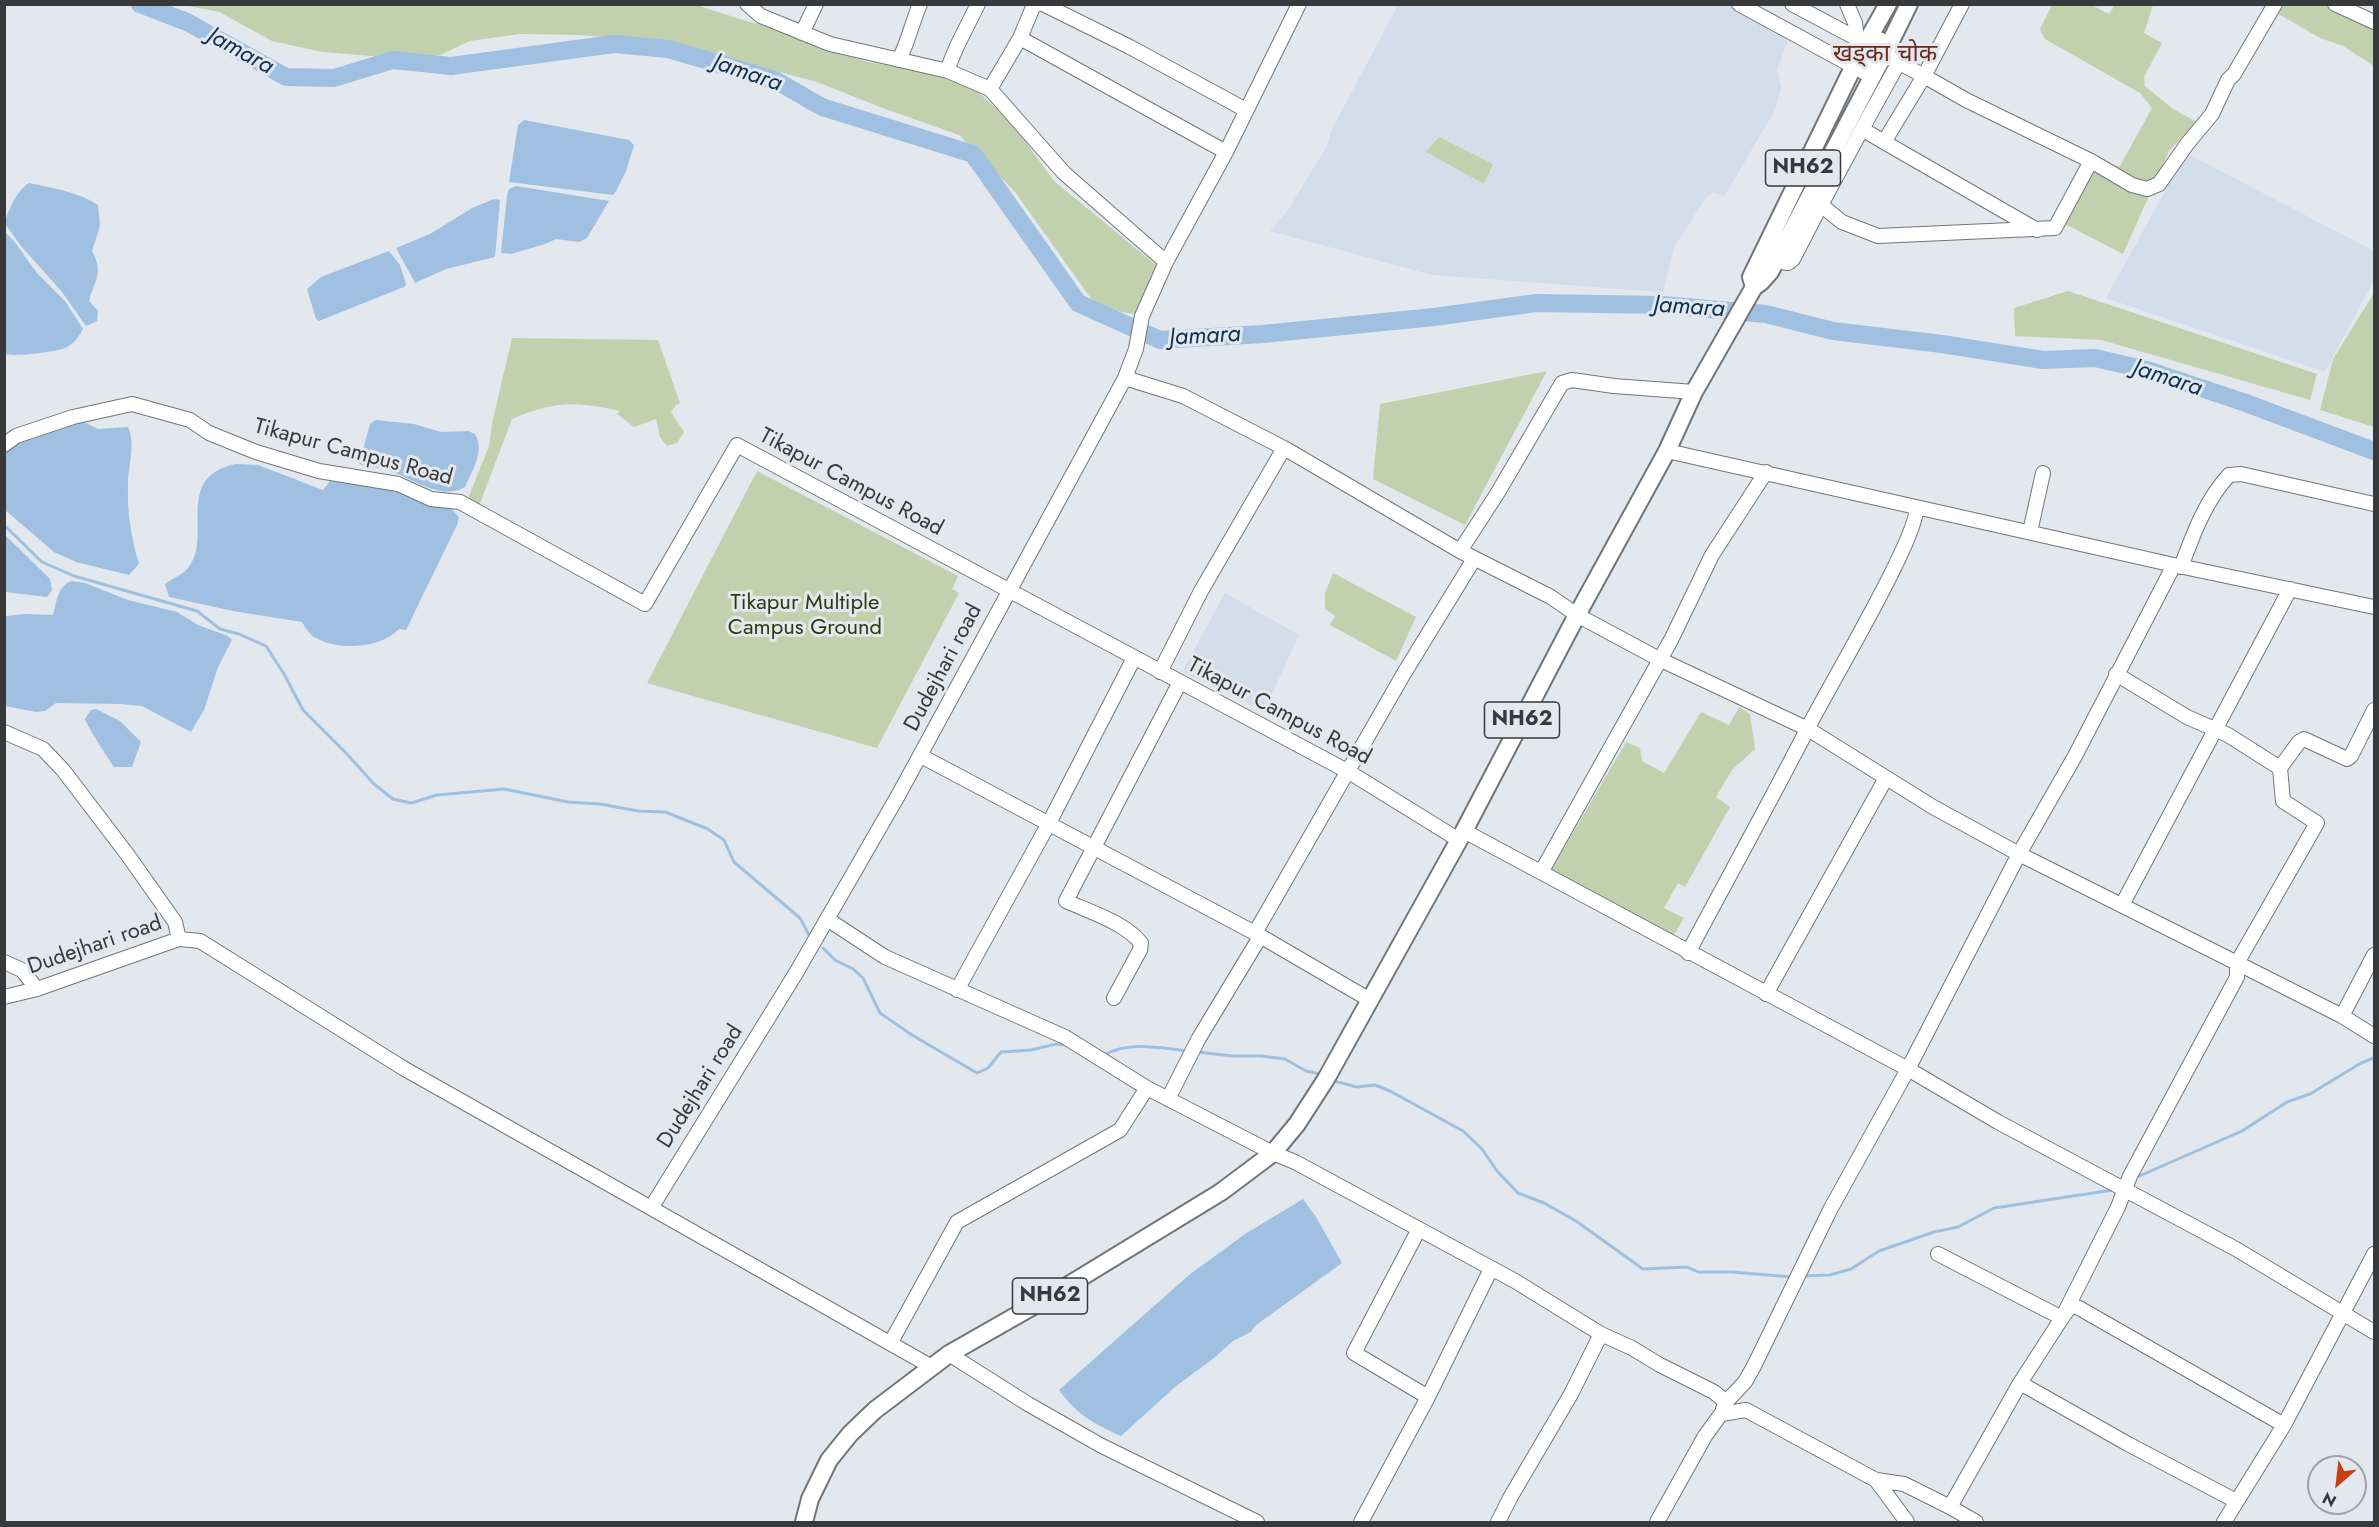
<!DOCTYPE html>
<html>
<head>
<meta charset="utf-8">
<style>
	body { margin:0 }
	#map { position:relative; width:2379px; height:1527px; overflow:hidden; background:#e2e8ee; font-family:Jost,sans-serif }
	canvas { display:block }
	.frame { position:absolute; inset:0; border:6px solid #37393b; pointer-events:none }
	.north { position:absolute; left:2307px; top:1455px; width:60px; height:60px; box-sizing:border-box; background:#e2e8ee; border:2px solid #9ea2a6; border-radius:50%; rotate:208deg; font-size:16px; font-weight:700; line-height:24px; text-align:center; color:#37393b }
	.north::after { content:''; display:block; margin:auto; width:21px; height:27px; background:#c63e12; clip-path:polygon(50% 0,100% 100%,50% 72%,0 100%) }
</style>
</head>
<body>
<div id="map">
<canvas width="2379" height="1527"></canvas>
<div class="frame"></div>
<div class="north">N</div>
</div>
<script>
const ctx = document.querySelector('canvas').getContext('2d');
ctx.lineJoin = 'round';
function fillPath(path, color) { ctx.fillStyle = color; ctx.fill(path, 'evenodd'); }
function strokePath(path, color, width, dash) { ctx.strokeStyle = color; ctx.lineWidth = width; ctx.lineCap = dash ? 'butt' : 'round'; ctx.setLineDash(dash || []); ctx.stroke(path); }
function label(font, color, halo, rows, align = 'center') {
  ctx.font = font + ' Jost,"Noto Sans Devanagari",sans-serif'; ctx.lineWidth = 6; ctx.setLineDash([]); ctx.textBaseline = 'middle'; ctx.strokeStyle = halo; ctx.fillStyle = color; for (const [text, x, y, turn = 0] of rows) {
    ctx.save(); ctx.translate(x, y); ctx.rotate((+turn || 0) * Math.PI / 180); ctx.textAlign = isNaN(turn) ? turn : align; if (halo) ctx.strokeText(text, 0, 0); ctx.fillText(text, 0, 0); ctx.restore();
  }
}
const built = new Path2D(`
	M1398,5h335l57,30 -13,35 4,17 -6,23 -51,87 -11,-5 -9,8 -30,48 -11,44 -231,-17 -162,-44 18,-21 39,-64 4,-15z
	M2186,153l188,98v29l-49,92 -219,-74z
	M1225,593l74,42 -35,76 -82,-39z`);
const green = new Path2D(`
	M184,5h512l50,16 31,8 54,22 37,11 36,6 21,2 48,17 39,36 42,58 102,84 -18,50 -41,-8 -82,-115 -56,-57 -79,-28 -63,-25 -111,-30 -51,-11 -77,-6 -58,-1 -50,7 -30,14 -68,1 -50,-4 -50,-11 -53,-29z
	M2052,5h40l17,9 6,-9h38l-9,28 18,10 -18,34 1,9 28,23 24,13 -28,29 -46,103 -58,-30 29,-57 26,-1 32,-58 -12,-15 -95,-54 -5,-10z
	M2278,5h46l50,25v36l-31,-20 -23,-8 -45,-26z
	M1439,137l54,27 -9,20 -58,-32z
	M2068,291l249,83 -7,26 -209,-60 -86,-4 -1,-28z
	M2374,293v134l-54,-17 13,-51z
	M512,338l146,2 22,63 -4,2 -5,7 13,20 -7,11 -10,3 -7,-9 -4,-18 -22,8 -17,-13 3,-3c-45,-10 -65,-10 -108,8l-33,87 -12,-5 22,-55 4,-27z
	M1547,371l-82,154 -92,-46 7,-75z
	M757,471l201,105 -6,13 7,4 -82,155 -230,-65z
	M1333,573l83,44 -20,44 -66,-36 5,-9 -10,-7v-16z
	M1739,707l11,7 5,35 -23,21 -16,27 14,10 -45,80 -7,-4 -14,25 20,10 -11,18 -123,-64 76,-130 14,6 2,13 22,12 37,-61 28,13z`);
const water = new Path2D(`
	M524,120l105,20 5,5 -8,26 -10,20 -3,4 -104,-13 9,-57z
	M29,183c23,5 50,9 69,22l2,21 -8,25c12,22 3,28 -3,50l9,10 -1,10 -11,5 -24,-34 -41,-46 -16,-22c2,-13 13,-35 24,-41z
	M516,186l93,15 -22,37 -8,4 -23,-3 -11,5 -34,10 -10,-1 6,-57 2,-7z
	M494,199l6,1 -5,57 -49,12 -31,14 -19,-35 34,-14 42,-26z
	M5,232l9,9 23,32 28,28 18,28c-3,6 -9,15 -16,18 -8,5 -54,10 -62,7z
	M389,251l11,14 6,19 -2,3 -85,34 -3,-2 -9,-30 14,-12z
	M375,420l39,4 27,8 27,-1 7,3c10,17 -3,37 -10,53 -24,15 -55,-11 -79,-17 -10,-3 -15,-2 -27,-6l11,-40z
	M70,422h14l14,7 30,-2c8,19 0,38 0,57 -1,28 3,53 11,80l-10,11 -53,-13 -22,-10 -49,-42 -1,-55 5,-10z
	M236,464l22,1 65,25 7,-9 52,5 66,19 11,12 -2,8 -51,105 -7,-1c-19,20 -62,22 -85,8 -5,-3 -9,-10 -12,-15l-69,-11 -64,-14 -4,-13c7,-5 18,-10 23,-16 26,-31 -16,-91 48,-104z
	M4,534l46,45 2,11 -5,7 -42,-5z
	M72,581l13,2 43,17 49,12 21,13 30,11 4,4 -14,27 -14,43 -13,22 -49,-26 -22,-2 -64,-1 -11,8 -9,1 -31,-6v-90l20,-2 28,1c4,-13 4,-29 19,-34z
	M96,709l24,12 21,21 -9,25h-18c-5,-7 -28,-43 -29,-48l6,-9z
	M1303,1199l13,18 26,46 -86,62 -5,7 -18,9 -19,17 -39,29 -54,49c-28,-13 -43,-20 -62,-46l130,-115 56,-41z`);
const stream = new Path2D(`
	M4,525l38,37 32,14 123,35 23,18 19,5 27,12 18,28 19,36 43,43 28,31 19,15 18,4 26,-8 67,-6 64,13 32,2 38,7 27,1 43,17 16,11 10,22 66,56 10,19
	M823,948l12,12 18,9 10,9 17,35 32,22 65,38 11,-5 13,-16 30,-2 25,-6 12,1
	M1198,1052l34,4h29l24,3 21,12 14,3
	M1104,1055c26,-14 55,-7 84,-4
	M1334,1081l23,6 18,-2 15,6 73,40 19,18 15,22 21,22 26,10 32,18 67,48 44,-2 11,5h34l60,5
	M2137,1177l105,-46 45,-29 23,-8 51,-31 13,-5
	M1804,1276l26,-1 21,-6 28,-18 55,-19 24,-5 36,-19 119,-18`);
const river = new Path2D(`
	M140,4l47,18 99,55 48,1 59,-18 58,6 163,-22 54,5 107,31 47,27 151,47 105,149 82,37 103,-6 171,-17 102,-14 126,2 104,9 67,17 109,13 101,16 52,-2 52,12 96,32 131,49`);
const minor = new Path2D(`
	M747,4l14,12 69,28 118,27 42,18 74,84 102,89
	M1043,4l87,43 116,63
	M1739,4l134,73
	M1792,4l73,39
	M1847,4l8,19 2,15
	M2335,4l39,18
	M802,33l14,-29
	M1020,38l206,114
	M1885,55l39,21 38,-72
	M899,60c9,-18 13,-37 21,-56
	M947,70l10,-24 21,-42
	M990,89l30,-51 13,-31 5,-3
	M1884,142l-22,-13 37,-67
	M1821,205l41,-76
	M2037,230l-153,-88 40,-66 42,24 125,61 41,24 15,4 12,-5 28,-40 25,-30 16,-34 6,-6 41,-70
	M1776,261l12,2 5,-4 28,-54 21,17 36,14 177,-8 36,-67
	M1125,378l58,18 101,52 176,103
	M1694,392l-80,-6 -42,-6 -10,3 -65,111 -37,57 91,46 26,18 82,44 149,70 125,78 86,47 208,104 115,58 32,20
	M4,445l12,-9 57,-19 59,-13 58,16 19,13 47,19 63,19 79,13 33,15 29,3 185,102 92,-159 612,327 110,68
	M1667,451l507,114 200,42
	M2030,532l13,-59
	M2181,567c12,-32 24,-66 48,-92l12,-1 133,30
	M1160,672l41,-81 83,-143
	M2116,674l71,43 41,18 52,33 19,-26 5,-3 43,20 4,-3 23,-46
	M4,732l39,17 20,21 64,84 48,68 4,17
	M921,756l334,177 115,67
	M1464,831l444,238 90,53 238,127 138,83
	M1544,867l127,-227 41,-85 54,-83
	M2122,905l168,-316
	M827,919l58,38 180,80 82,51 126,65 22,9 220,119 86,53 31,14 28,17 54,27 12,10
	M1255,933l148,-258 71,-116
	M1688,953c41,-77 83,-153 122,-229 17,-34 110,-190 106,-216
	M4,962l18,8 15,19
	M957,990l91,-165 86,-167
	M1766,994l120,-216
	M4,997l33,-8 142,-50 21,2 203,127 248,140 145,-235 103,-179 226,-416 11,-29 6,-33 24,-54 60,-110 73,-148
	M1114,998l26,-48 1,-7c-17,-21 -51,-31 -75,-42l114,-219
	M2342,1016l32,-61
	M1168,1099l31,-61 61,-101
	M651,1208l281,159
	M1938,1254l124,64 9,-13 8,3 205,117
	M891,1342l66,-120 163,-92 27,-42
	M949,1354l79,50 74,42 155,76
	M2020,1383l108,61 108,57
	M1428,1397l63,-128
	M1723,1409l3,-7 19,-20 9,-16 76,-156 78,-141 111,-215 56,-98 99,-191
	M1876,1480l31,42
	M1950,1507l26,15
	M1361,1522l67,-125 -74,-44 65,-124
	M1498,1522l12,-24 61,-104 30,-60
	M1657,1522l48,-86 16,-22 25,-4 130,70 28,4 46,23 70,-124 42,-65 56,-111 12,-31 107,-199v-14l80,-140 -34,-22 -3,-33
	M2224,1522l60,-97 90,-171`);
const major = new Path2D(`
	M1862 51a12 12 0 1 1 24 0a12 12 0 1 1-24 0Z
	M1867,41l21,-37
	M1886,51l23,-47
	M1754,287l-3,-10 110,-226
	M804,1522l6,-23 19,-39 21,-26 25,-24 74,-56 100,-57 172,-105 52,-39 24,-29 29,-45 138,-248 113,-216 90,-164 27,-59 60,-105 7,-5 9,-10 110,-210`);
const shields = [
	[1803,168,75],
	[1522,720,75],
	[1050,1296,75]
];
const shieldNames = [
	["NH62",1803,168],
	["NH62",1522,720],
	["NH62",1050,1296]
];
const streetNames = [
	["Tikapur Campus Road",353,453,15],
	["Tikapur Campus Road",851,483,28],
	["Dudejhari road",944,668,-62],
	["Tikapur Campus Road",1279,712,28],
	["Dudejhari road",95,946,-19],
	["Dudejhari road",701,1087,-58]
];
const parkNames = [
	["Tikapur Multiple",805,604],
	["Campus Ground",805,629]
];
const waterNames = [
	["Jamara",240,52,29],
	["Jamara",747,74,19],
	["Jamara",1689,308,4],
	["Jamara",1205,337,-3],
	["Jamara",2167,379,18]
];
const neighbourhoodNames = [
	["खड्का चोक",1885,55]
];
fillPath(built, '#d3deea');
fillPath(green, '#c2d1ad');
fillPath(water, '#9fc0e1');
strokePath(stream, '#9fc0e1', 3);
strokePath(river, '#9fc0e1', 18);
strokePath(minor, '#71767b', 16);
strokePath(major, '#71767b', 20);
strokePath(minor, '#fff', 14);
strokePath(major, '#fff', 16);
for (const [x, y, w] of shields) { const box = new Path2D(); box.roundRect(x - w / 2, y - 18, w, 36, 4.5); ctx.fillStyle = '#e2e8ee'; ctx.fill(box); strokePath(box, '#37393b', 1.5); }
label('bold 21px', '#37393b', null, shieldNames);
label('22px', '#37393b', '#e2e8ee', streetNames);
label('22px', '#2c3b0d', '#e2e8ee', parkNames);
label('italic 24px', '#0b3050', '#e2e8ee', waterNames);
label('24px', '#6c2a17', '#e2e8ee', neighbourhoodNames);
</script>
</body>
</html>
